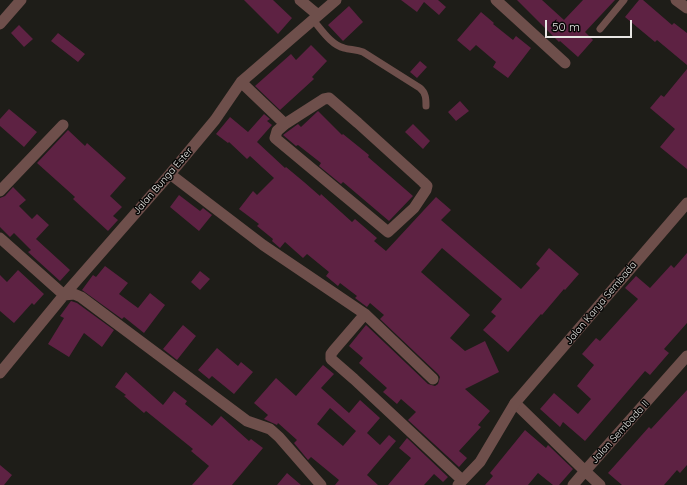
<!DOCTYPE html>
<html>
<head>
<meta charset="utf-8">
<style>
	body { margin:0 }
	#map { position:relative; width:687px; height:485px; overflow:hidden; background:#1e1d18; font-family:Quicksand,sans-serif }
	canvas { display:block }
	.scale { position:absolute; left:545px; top:20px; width:87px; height:18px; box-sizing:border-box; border:2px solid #e7e6e3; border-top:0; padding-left:5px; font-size:12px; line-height:14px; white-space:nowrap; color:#e7e6e3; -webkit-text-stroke:3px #080706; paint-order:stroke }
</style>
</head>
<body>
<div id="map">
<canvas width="687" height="485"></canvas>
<div class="scale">50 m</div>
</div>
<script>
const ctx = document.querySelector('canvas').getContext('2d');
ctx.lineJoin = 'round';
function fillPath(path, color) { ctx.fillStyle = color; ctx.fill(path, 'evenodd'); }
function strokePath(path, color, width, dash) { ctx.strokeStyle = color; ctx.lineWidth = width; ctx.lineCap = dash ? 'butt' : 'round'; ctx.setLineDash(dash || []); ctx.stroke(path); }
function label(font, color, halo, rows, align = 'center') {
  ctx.font = font + ' Quicksand,sans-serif'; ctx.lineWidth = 3; ctx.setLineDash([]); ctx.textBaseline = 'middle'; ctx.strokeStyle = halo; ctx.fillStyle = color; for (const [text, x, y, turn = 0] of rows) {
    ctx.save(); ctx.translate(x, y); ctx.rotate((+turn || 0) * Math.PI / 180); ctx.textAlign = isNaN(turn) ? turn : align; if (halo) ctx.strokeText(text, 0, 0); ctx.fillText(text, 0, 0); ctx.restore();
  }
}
const building = new Path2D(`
	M244,0h29l19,18 -14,16z
	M401,0h37l8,7 -7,8 -15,-13 -7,10z
	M517,0h25l22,20 19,-20h32l-30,32 8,8 -15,17 -18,-16 -1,1z
	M639,0h4l29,25 2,-2 13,10v32l-30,-25 -2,2 -30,-25z
	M349,6l14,16 -20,19 -15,-16z
	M481,12l13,11 -1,1 20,16 3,-4 15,12 -23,30 -15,-11 3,-5 -20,-17 -6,6 -13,-11z
	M19,25l14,14 -9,8 -13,-14z
	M58,33l27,21 -7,8 -27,-21z
	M311,45l16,16 -15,16 2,2 -34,31 -25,-24 36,-32 5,6z
	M420,61l7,6 -10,11 -7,-6z
	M687,69v100l-27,-22 15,-18 -25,-21 11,-13 3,2z
	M460,101l9,10 -13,10 -8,-9z
	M9,109l28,23 -13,15 -24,-21v-7z
	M318,111l24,24 1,-1 26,21 -1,2 45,39 -24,25 -46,-39 -2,2 -22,-18 2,-3 -23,-18 -2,1 -13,-11 15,-11 3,3z
	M264,114l6,5 -3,2 5,4 -15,17 28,26 1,-1 18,15 16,14 1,-2 31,28 3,-3 22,19 -3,3 12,10 50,-54 15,13 -10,10 80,69 19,-21 -4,-4 13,-16 30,26 -14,16 -1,-1 -22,26 -1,-1 -33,38 -25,-22 13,-14 -5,-4 11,-13 -60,-51 -21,24 49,43 -20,23 15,13 20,-10 14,31 -34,17 25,22 -12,14 3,2 -22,24 8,7 -8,9 -51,-47 8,-8 -15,-13 -4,5 -14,-12 4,-4 -28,-25 4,-5 -14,-12 17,-21 62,59 7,2 3,-2 2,-7 -2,-3 -58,-55 4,-4 -14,-12 -3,4 -12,-9 2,-2 -17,-13 -2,3 -12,-10 3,-4 -22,-18 -4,4 -18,-16 -5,6 -8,-7 1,-2 -16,-13 2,-2 -20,-15 14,-18 4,4 17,-17 -24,-22 -3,3 -18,-17 -1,1 -12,-9 14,-17 18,15z
	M413,124l17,17 -7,8 -18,-17z
	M68,130l17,16 2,-3 39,35 -16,18 12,11 -9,9 5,4 -10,11 -35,-32 2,-2 -38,-34z
	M13,187l13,13 -7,6 13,13 5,-5 12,11 -13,14 34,31 -10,11 -32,-29 3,-2 -17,-17 -4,4 -10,-10v-29l5,-2z
	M179,195l21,16 3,-3 9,7 -13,16 -29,-24z
	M687,253v70l-23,26 5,4 -19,22 -5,-4 -60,70 -22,-19 -3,5 -20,-18 14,-16 24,21 13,-15 -14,-13 17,-21 -12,-11 14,-16 4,3 38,-42 -13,-11 11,-12 14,12 21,-23 3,3z
	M105,266l23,17 -9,11 19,14 12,-15 15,12 -21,28 -20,-16 -2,2 -40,-29 11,-15 3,2z
	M18,270l26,24 -10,11 -2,-2 -18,20 -14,-12v-36l7,7z
	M200,271l10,8 -10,11 -9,-8z
	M71,301l6,2 37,27 -12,17 -18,-14 -15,24 -21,-13 16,-26 -4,-2z
	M183,325l13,11 -19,24 -14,-11z
	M217,348l21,18 3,-4 12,10 -19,22 -22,-18 -3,3 -11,-9z
	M323,365l11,9 -13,14 28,25 11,-13 20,18 -13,15 13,12 9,-10 7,6 -29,34 11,10h-43l4,-5 -28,-23 -3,3 -14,-17 3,-3 -19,-17 -1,2 -13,-6 4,-4 -14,-12 22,-25 20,18zM330,408l26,23 -13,15 -26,-22z
	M126,372l37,33 11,-14 13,10 -2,3 27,22 9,-10 28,25 2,-2 12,9 -31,37h-40l17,-19 -18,-15 2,-2 -47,-38 -2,2 -20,-17 2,-1 -11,-8z
	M687,390v75l-7,8 -3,-3 -13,15h-42l-14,-12 41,-46 2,2z
	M525,430l21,18 2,-3 25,24 -14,16h-6l-15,-12 -10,12h-43l8,-9 -3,-3z
	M407,438l41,39 -5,5 -9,-8 -10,11h-36l23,-27 -12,-10z
	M0,465l12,10 -8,10h-4z
	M287,473l14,12h-24z`);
const service = new Path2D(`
	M313,20c8,9 18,25 31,28 6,2 12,1 19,4l57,36c6,5 6,11 6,18
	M600,29l24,-29`);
const minor = new Path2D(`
	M300,0l18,15
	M496,0l69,63
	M676,0l11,8
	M0,24l21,-24
	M241,82l44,42 39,-25 5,-1 29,25 65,59 4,4 -1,4 -12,18 -26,24 -113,-94 2,-7 8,-7
	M170,174l93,71 102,69 68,65
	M0,191l63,-66
	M0,238l64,57 10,-1 7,3 166,124 23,8 9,8 42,48
	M365,314l-31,36 -3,4v5l23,20 108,101
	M0,373l64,-78 106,-121 45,-54 26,-38 95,-82
	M515,403l70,68 102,-115
	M573,485l12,-14 15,14`);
const tertiary = new Path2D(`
	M458,485l22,-23 35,-59 172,-200`);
const streetNames = [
	["Jalan Bunga Ester",163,181,-49],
	["Jalan Karya Sembada",601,303,-50],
	["Jalan Sembada II",620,432,-48]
];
fillPath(building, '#5e2243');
strokePath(service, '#6e4f4b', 7);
strokePath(minor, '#6e4f4b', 11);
strokePath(tertiary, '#6e4f4b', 11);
label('10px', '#e7e6e3', '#080706', streetNames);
</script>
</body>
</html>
